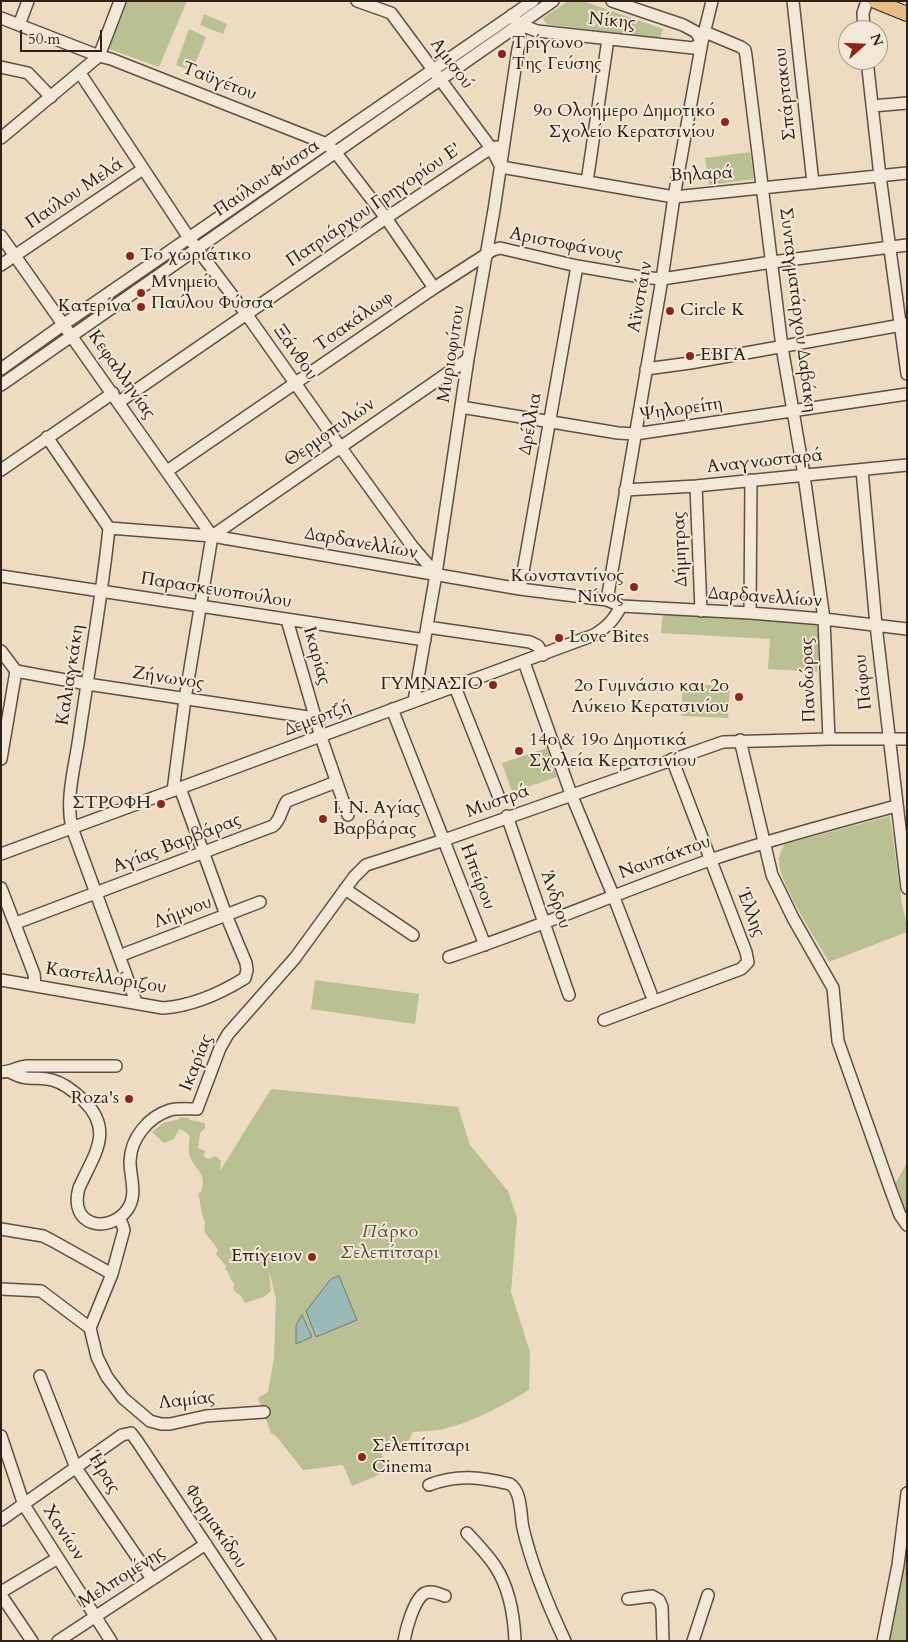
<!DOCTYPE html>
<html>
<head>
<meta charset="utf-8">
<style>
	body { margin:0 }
	#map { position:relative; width:908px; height:1642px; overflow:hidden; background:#eddcc1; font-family:Cardo,serif }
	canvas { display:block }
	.frame { position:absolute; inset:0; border:2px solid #312017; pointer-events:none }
	.north { position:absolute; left:838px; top:20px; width:50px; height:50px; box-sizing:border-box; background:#f3e8d7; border:1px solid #a5988a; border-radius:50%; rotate:70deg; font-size:14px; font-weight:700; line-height:20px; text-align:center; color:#312017 }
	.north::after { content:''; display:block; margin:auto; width:18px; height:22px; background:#8f2418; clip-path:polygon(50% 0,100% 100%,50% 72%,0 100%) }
	.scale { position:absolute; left:20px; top:30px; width:82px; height:22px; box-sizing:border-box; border:2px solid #312017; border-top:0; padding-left:6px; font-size:15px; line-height:18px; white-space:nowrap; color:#312017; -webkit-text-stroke:4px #f3e8d7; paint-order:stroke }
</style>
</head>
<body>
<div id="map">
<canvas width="908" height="1642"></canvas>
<div class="frame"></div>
<div class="north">N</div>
<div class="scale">50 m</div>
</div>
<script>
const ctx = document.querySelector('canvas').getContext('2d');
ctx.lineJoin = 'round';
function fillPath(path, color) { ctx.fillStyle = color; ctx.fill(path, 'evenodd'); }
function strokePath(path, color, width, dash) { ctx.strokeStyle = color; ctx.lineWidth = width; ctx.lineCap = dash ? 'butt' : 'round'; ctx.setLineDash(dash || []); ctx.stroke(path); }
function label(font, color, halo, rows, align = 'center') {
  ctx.font = font + ' Cardo,serif'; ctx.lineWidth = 4; ctx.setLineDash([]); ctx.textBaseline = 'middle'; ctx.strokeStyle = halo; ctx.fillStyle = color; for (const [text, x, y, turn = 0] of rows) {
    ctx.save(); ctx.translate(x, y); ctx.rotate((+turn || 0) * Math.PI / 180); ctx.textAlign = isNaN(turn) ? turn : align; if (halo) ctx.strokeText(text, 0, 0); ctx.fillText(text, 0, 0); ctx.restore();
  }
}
const green = new Path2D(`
	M127,1h60l-28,66 -50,-18z
	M568,1h15l80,28 -3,9h-3l-111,-14 -3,-6z
	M204,14l23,10 -4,10 -23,-9z
	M189,29l17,8 -14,34 -16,-6z
	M750,152l4,27 -45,6 -4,-27z
	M663,612l154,10 2,19 -2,31 -49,-3 2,-30 -109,-6z
	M683,684l47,2 -2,32 -47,-2z
	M547,748l10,29 -45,15 -10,-29z
	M890,816c4,27 7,54 11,81 1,12 6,23 6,35l-78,30c-12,-21 -50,-79 -50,-100 -1,-6 3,-13 6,-18z
	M315,980l104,14 -4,30 -104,-15z
	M271,1089l187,18 12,38 38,46 9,27 -6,74 19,60 -1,38c-27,16 -54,31 -85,39 -10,2 -21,2 -31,3l-8,16 -16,-8 -4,7 -5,2 8,22 -36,15 -9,-21 -40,5 -27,-34 -5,-3 -13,-35 10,-6 6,-34 2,-60 -6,-23 -1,-2 2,18 -7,6 -19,6 -4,-7 -8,-6 1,-7c-5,-4 -4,-10 -9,-14l1,-3 -10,-12 2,-4c-4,-10 -17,-14 -13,-28 -5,-10 -4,-19 -7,-29l3,-1c7,-20 -7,-22 -12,-38 -1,-5 0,-11 1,-17l-4,-5 -7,-3 -5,10 -10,4 -12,-11 11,-9 16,-4 2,-2 8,1 1,2 15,3v5l-5,5 -2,15 7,3v2l-2,2 3,3 4,1 4,-3 3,1 4,4 -1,10z
	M907,1163v51l-16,-23z
	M907,1494v147h-22z`);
const water = new Path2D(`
	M339,1276l18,44 -41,17 -10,-26 25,-32z
	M302,1315l10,22 -16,7v-18z`);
const minor = new Path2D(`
	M357,1l34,12 100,135 10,19 173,30 233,-24
	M612,1l71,24 13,7 6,10
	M793,1l20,182
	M1,18l98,38 12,3 216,85 9,9 50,65 48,70
	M518,24l19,7 156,17 9,-6
	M19,25l9,-24
	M864,30l-1,-17 4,-12
	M705,32l36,15 4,3 1,6 36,291 22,128 20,144 5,120
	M867,60l13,116 27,198
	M1,67l27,6 23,24
	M80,73l109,165 58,77 94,133 71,98 24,28
	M872,106l35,-3
	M1,138l98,-82 21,-55
	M587,182l21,-143
	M1,236l211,300
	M1,265l142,-96
	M1,369l63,-45 469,-323
	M646,369l44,-6 217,-39
	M1,385l552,-384
	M119,402l267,-184 105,-70 6,-1
	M461,407l157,26 17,1 272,-40
	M47,437l62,91
	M1,470l112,-77
	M862,470l14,155 31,263
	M167,471l267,-183 59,-38 7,-2 77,18 64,11 21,2 110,-17 135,-17
	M696,486l5,125
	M625,490l71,-4 211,-21
	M109,528l103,8 308,53 87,11 14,6 129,7 74,6 83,10
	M109,528c-7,70 -20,139 -30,209 -4,29 -14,62 -7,91l64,174
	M212,536l256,-177
	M1,576l424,64
	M520,589l57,-323
	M607,600l55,-321 12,-82 28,-155 10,-41
	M750,613l1,-133
	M287,620l34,117 27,78
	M427,627l103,15 8,4 5,9
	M1,651l15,20
	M524,662l47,132 42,101 38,99
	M16,671l71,13 228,34
	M455,687l43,108
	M414,701l22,-127 32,-215 26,-149 24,-161c4,-13 2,-23 -6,-34
	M392,709l93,236
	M740,740l32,135 21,43 40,70 5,53 53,150 9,24 7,10
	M1,759l15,-88
	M173,791l12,-92 27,-163
	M507,816l62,179
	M1,854l593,-219c13,-8 20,-15 27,-29
	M1,888l33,86 1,11
	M345,889l68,46
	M16,923l257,-97c8,-6 8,-17 14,-25l49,-19
	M119,956l141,-54
	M449,957c88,-29 173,-66 261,-97 61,-21 124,-37 186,-54
	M1,980l162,28c28,-2 58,-15 82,-30l2,-8 -1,-7 -20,-48 -46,-127
	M604,1020l137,-51 7,-7 -2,-10 -74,-193
	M1,1072c10,0 16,-5 26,-6h89
	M10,1072c20,11 25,3 42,8 12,3 23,12 32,21 31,30 9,55 -5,87 -11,39 30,46 48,22 11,-15 3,-32 3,-49 1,-23 18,-44 40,-51 9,-2 18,-1 27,-1l23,-61 8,-14 67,-76 59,-81 12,-12 78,-25 279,-98 106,-3h78
	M1,1229l42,7 8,4 61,34
	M1,1289l40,2 49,37 7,29 10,20 16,21 27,23 11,3h9l36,-8 58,-4
	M90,1328l22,-54 12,-44 -2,-6 -3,-6
	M40,1376l36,92 76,111
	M1,1436l23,69 87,136
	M429,1485c28,-11 51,-8 81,-1 12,8 10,30 13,44 9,39 25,77 42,113
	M1,1520l121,-85 9,-2 6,8 133,200
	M467,1533c9,10 20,21 28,33 14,21 19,49 20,75
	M1,1592l57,-34
	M1,1595l31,46
	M628,1599l24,-3 7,4 3,7 1,34
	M58,1641l148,-97
	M404,1641c2,-12 10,-42 21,-48 6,-3 14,1 20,3
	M693,1641l15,-46
	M883,1641l15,-76 9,-72`);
const major = new Path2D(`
	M875,1l32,13`);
const markers = [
	[502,54,5,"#8f2418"],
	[725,122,5,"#8f2418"],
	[130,256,5,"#8f2418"],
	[141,293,5,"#8f2418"],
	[141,307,5,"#8f2418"],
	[670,311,5,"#8f2418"],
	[690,356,5,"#8f2418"],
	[634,587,5,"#8f2418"],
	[559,638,5,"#8f2418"],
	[493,685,5,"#8f2418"],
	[739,697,5,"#8f2418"],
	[519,751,5,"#8f2418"],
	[161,804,5,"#8f2418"],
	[323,819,5,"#8f2418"],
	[129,1099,5,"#8f2418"],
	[312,1257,5,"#8f2418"],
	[362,1457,5,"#8f2418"]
];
const streetNames = [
	["Νίκης",612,22,6],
	["Αμισού",451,64,53],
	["Ταϋγέτου",219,82,21],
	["Σπάρτακου",786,94,-96],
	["Βηλαρά",702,175,-3],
	["Παύλου Φύσσα",267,179,-34],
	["Παύλου Μελά",75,194,-34],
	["Πατριάρχου Γρηγορίου Ε'",374,206,-34],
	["Αριστοφάνους",566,245,11],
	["Αϊνστάιν",641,297,-80],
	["Συνταγματάρχου Δαβάκη",797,310,83],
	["Τσακάλωφ",354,322,-35],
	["Ξάνθου",295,353,55],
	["Μυριοφύτου",452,354,-81],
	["Κεφαλληνίας",121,375,55],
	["Ψηλορείτη",681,410,-8],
	["Δρέλλια",531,424,-80],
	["Θερμοπυλών",330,433,-35],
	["Αναγνωσταρά",765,462,-6],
	["Δαρδανελλίων",361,544,10],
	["Δήμητρας",681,549,-92],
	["Παρασκευοπούλου",216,591,9],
	["Δαρδανελλίων",765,598,4],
	["Ικαρίας",316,656,74],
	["Καλιαγκάκη",71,675,-81],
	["Ζήνωνος",168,679,9],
	["Πανδώρας",809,680,-92],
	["Πάφου",864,682,-96],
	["Δεμερτζή",318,719,-21],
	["Μυστρά",498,802,-20],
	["Αγίας Βαρβάρας",177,844,-21],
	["Ναυπάκτου",665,858,-20],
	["Ηπείρου",477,877,69],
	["Άνδρου",555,900,71],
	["Λήμνου",183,913,-21],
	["Έλλης",750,913,69],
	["Καστελλόριζου",106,979,9],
	["Ικαρίας",197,1063,-68],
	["Λαμίας",187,1401,-6],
	["Ήρας",103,1473,59],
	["Φαρμακίδου",215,1527,56],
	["Χανίων",63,1533,57],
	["Μελπομένης",122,1578,-33]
];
const poiNames = [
	["Τρίγωνο",512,44],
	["Της Γεύσης",512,65],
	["9ο Ολοήμερο Δημοτικό",715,112,"right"],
	["Σχολείο Κερατσινίου",715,133,"right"],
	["Το χωριάτικο",140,256],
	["Μνημείο",151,283],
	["Παύλου Φύσσα",151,304],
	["Κατερίνα",131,307,"right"],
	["Circle K",680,311],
	["ΕΒΓΑ",700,356],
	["Κωνσταντίνος",624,577,"right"],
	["Νίνος",624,598,"right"],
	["Love Bites",569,638],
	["ΓΥΜΝΑΣΙΟ",483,685,"right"],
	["2ο Γυμνάσιο και 2ο",729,687,"right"],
	["Λύκειο Κερατσινίου",729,708,"right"],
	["14ο & 19ο Δημοτικά",529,741],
	["Σχολεία Κερατσινίου",529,762],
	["ΣΤΡΟΦΗ",151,804,"right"],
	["Ι. Ν. Αγίας",333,809],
	["Βαρβάρας",333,830],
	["Roza's",119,1099,"right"],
	["Επίγειον",302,1257,"right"],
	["Σελεπίτσαρι",372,1447],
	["Cinema",372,1468]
];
const parkNames = [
	["Πάρκο",390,1233],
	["Σελεπίτσαρι",390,1254]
];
fillPath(green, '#b9c092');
fillPath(water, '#9abab7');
strokePath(water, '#707c77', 1);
strokePath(minor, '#604f42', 14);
strokePath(major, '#312017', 16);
strokePath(minor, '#f3e8d7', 11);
strokePath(major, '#e6be80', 14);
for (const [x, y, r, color] of markers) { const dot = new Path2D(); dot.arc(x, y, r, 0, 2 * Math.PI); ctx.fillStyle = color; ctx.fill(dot); strokePath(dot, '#f3e8d7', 2); }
label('18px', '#312017', '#f3e8d7', streetNames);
label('18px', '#312017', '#f3e8d7', poiNames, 'left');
label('italic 18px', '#5a503c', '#f3e8d7', parkNames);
</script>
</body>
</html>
